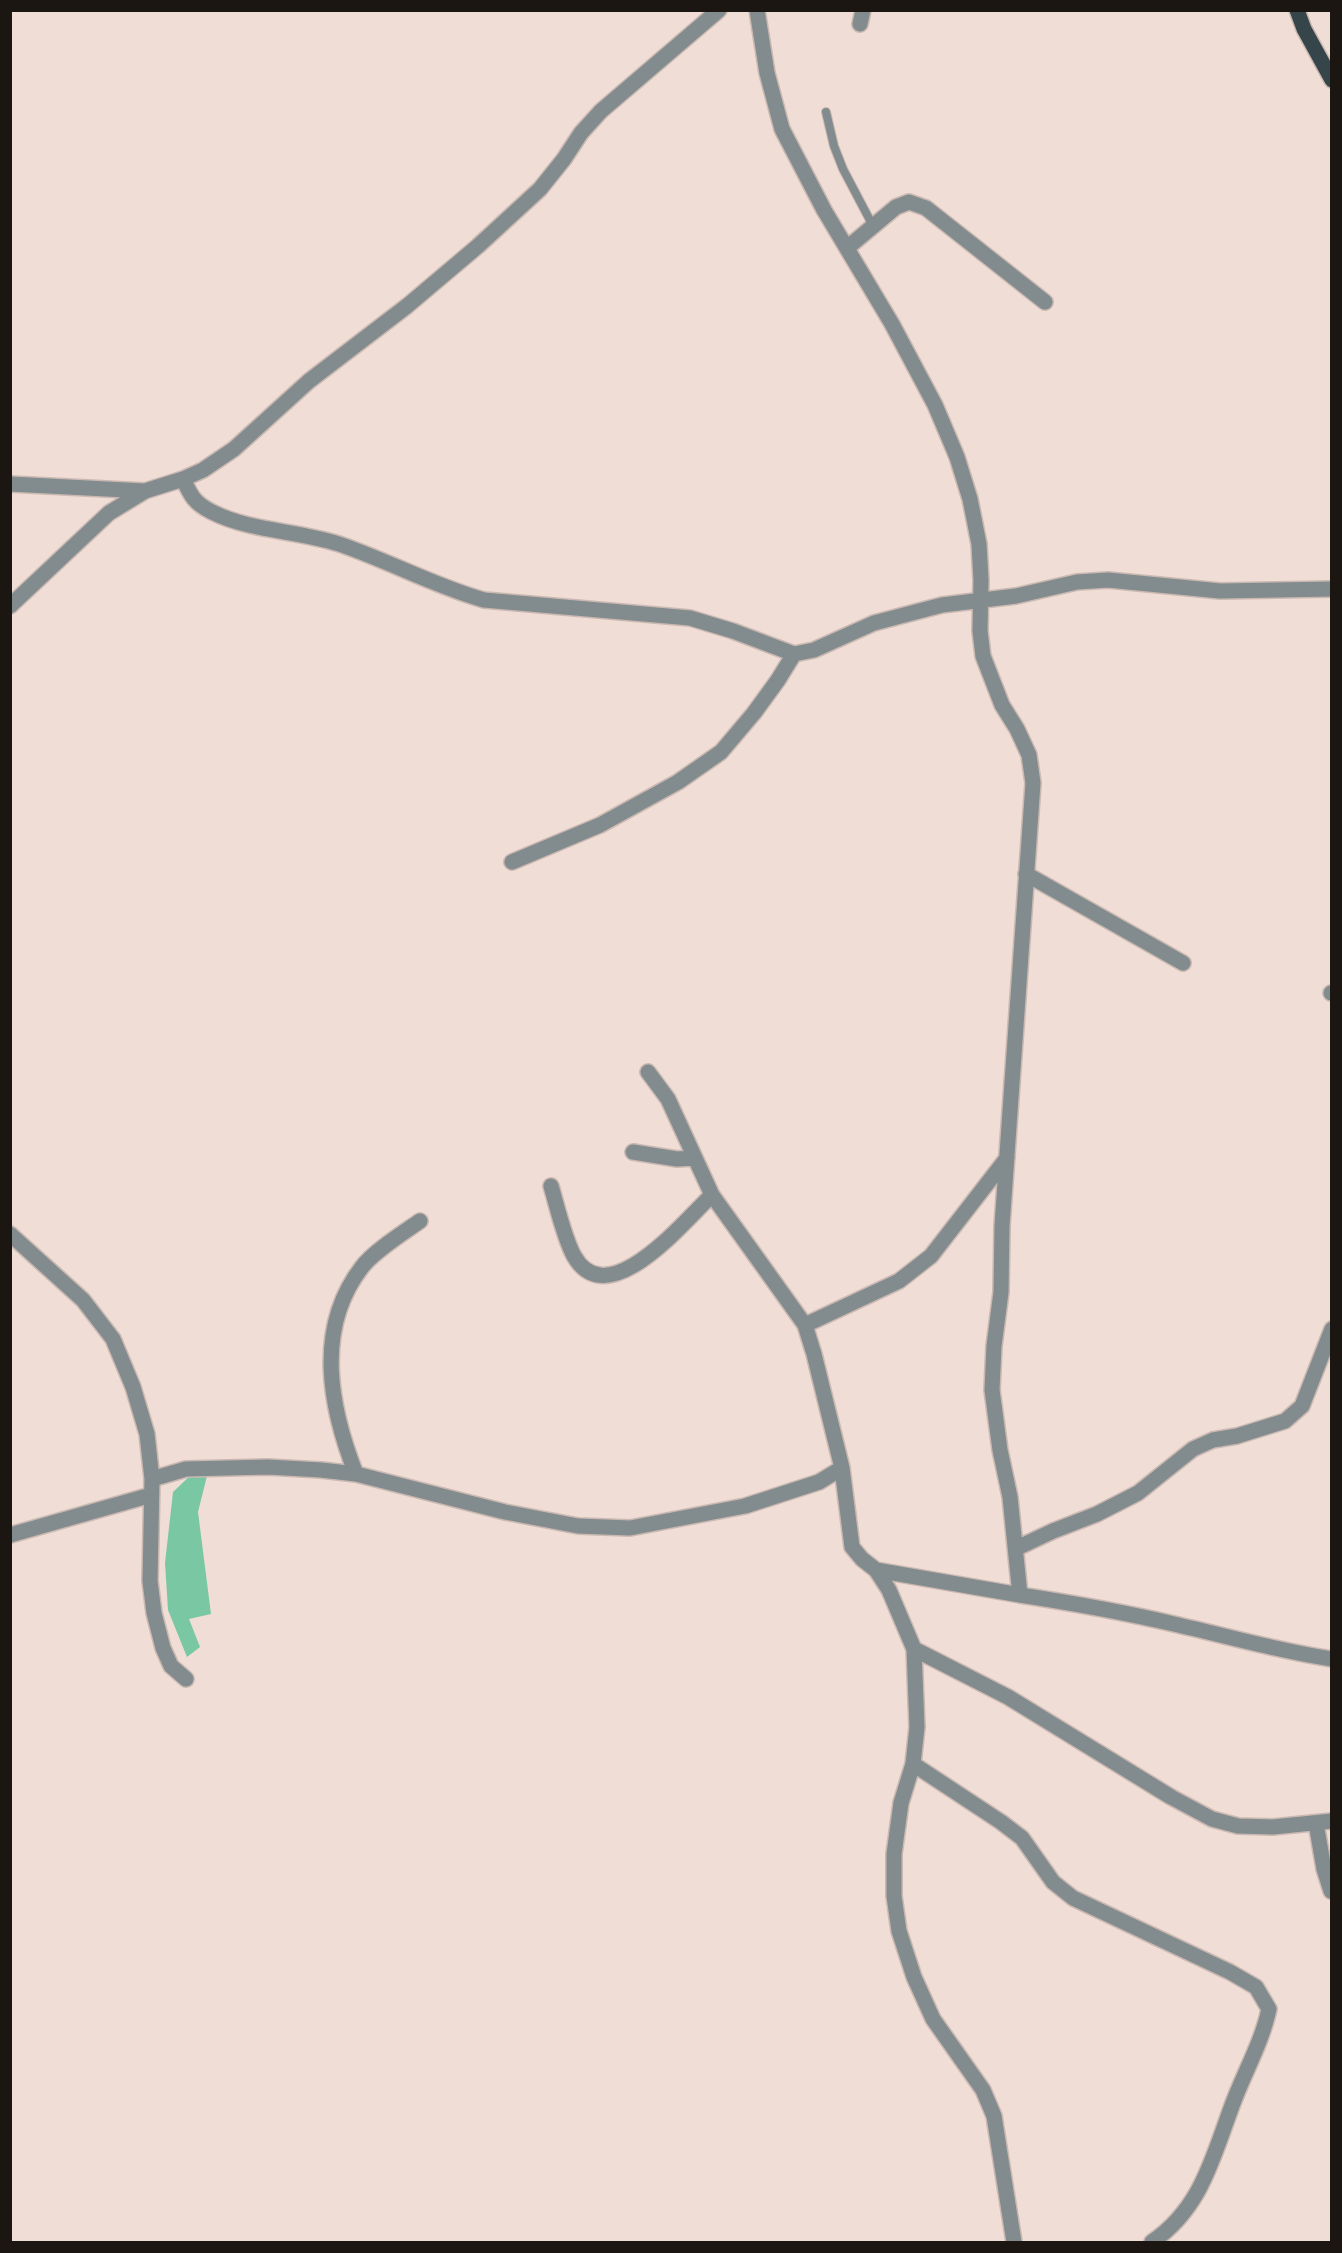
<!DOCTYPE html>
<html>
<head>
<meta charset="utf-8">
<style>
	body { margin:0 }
	#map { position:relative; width:1342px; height:2253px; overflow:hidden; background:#f0ddd5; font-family:Roboto,sans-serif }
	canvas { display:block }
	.frame { position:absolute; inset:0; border:12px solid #1c1613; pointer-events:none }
</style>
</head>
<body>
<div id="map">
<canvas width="1342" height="2253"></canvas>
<div class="frame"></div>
</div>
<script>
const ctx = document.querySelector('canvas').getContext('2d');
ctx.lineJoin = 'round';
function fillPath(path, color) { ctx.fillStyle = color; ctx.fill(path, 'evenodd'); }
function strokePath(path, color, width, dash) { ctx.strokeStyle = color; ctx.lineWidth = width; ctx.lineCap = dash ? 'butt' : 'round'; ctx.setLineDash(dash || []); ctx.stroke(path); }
const green = new Path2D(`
	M195,1471l13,1 -10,40 13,102 -22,5 11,28 -13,10 -19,-47 -3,-47 8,-71z`);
const lane = new Path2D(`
	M826,112l8,34 9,23 30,57`);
const street = new Path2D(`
	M757,10l10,63 15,56 42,81 68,114 43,81 22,52 13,42 9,45 2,36 -1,51 3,25 19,49 15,24 12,26 4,28 -31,443 -1,66 -7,54 -2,44 8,60 10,47 10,98c52,8 103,17 154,29 53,12 104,27 158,35
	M860,24l3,-14
	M847,248l49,-41 13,-5 17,6 119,94
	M183,479c8,17 11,24 29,33 40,20 85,18 127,32 50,17 95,42 145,56l206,18 43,13 61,23 20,-4 60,-27 68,-18 74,-9 61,-14 31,-2 112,11 112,-2
	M10,484l135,7
	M10,606l99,-93 36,-22 38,-12 20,-9 31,-21 75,-68 98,-75 71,-60 62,-57 24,-30 17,-26 20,-22 118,-101
	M512,862l88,-37 78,-43 43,-30 33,-39 24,-33 16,-26
	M1026,874l157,89
	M1331,993h1
	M648,1072l20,27 44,96 93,130 9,29 28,114 10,79 10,12 14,11 13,20 25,59 3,78 -4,37 -12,39 -7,51v42l5,35 15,46 19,42 50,71 11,26 20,126
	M633,1152l44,7 18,-1
	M551,1186c6,20 13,52 23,70 34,60 111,-36 138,-61
	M10,1234l73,66 30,39 20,48 14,47 5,45 34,-10 82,-2 53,3 35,4 149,38 73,14 52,2 115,-22 74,-24 23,-14
	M805,1325l94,-44 32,-25 76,-98
	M356,1474c-26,-66 -42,-145 6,-207 12,-16 41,-34 58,-46
	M152,1479l-2,102 4,32 9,35 8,18 15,13
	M10,1535l141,-40
	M1017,1548l36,-17 44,-17 41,-21 55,-44 20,-9 24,-4 48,-15 17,-15 30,-77
	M876,1570l144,25
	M914,1649l94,48 163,100 41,22 26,7 35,1 59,-6
	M913,1764l88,58 21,16 31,44 20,16 157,74 26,15 13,22c-7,33 -24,62 -36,94 -20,53 -31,105 -81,139
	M1316,1823l8,46 7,22`);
const primary = new Path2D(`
	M1297,10l7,19 28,51`);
fillPath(green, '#7ac7a4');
strokePath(lane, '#cab9b2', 10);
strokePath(street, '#cab9b2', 18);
strokePath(primary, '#cab9b2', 18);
strokePath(lane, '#828b8d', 8);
strokePath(street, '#828b8d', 15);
strokePath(primary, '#364549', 15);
</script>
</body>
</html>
